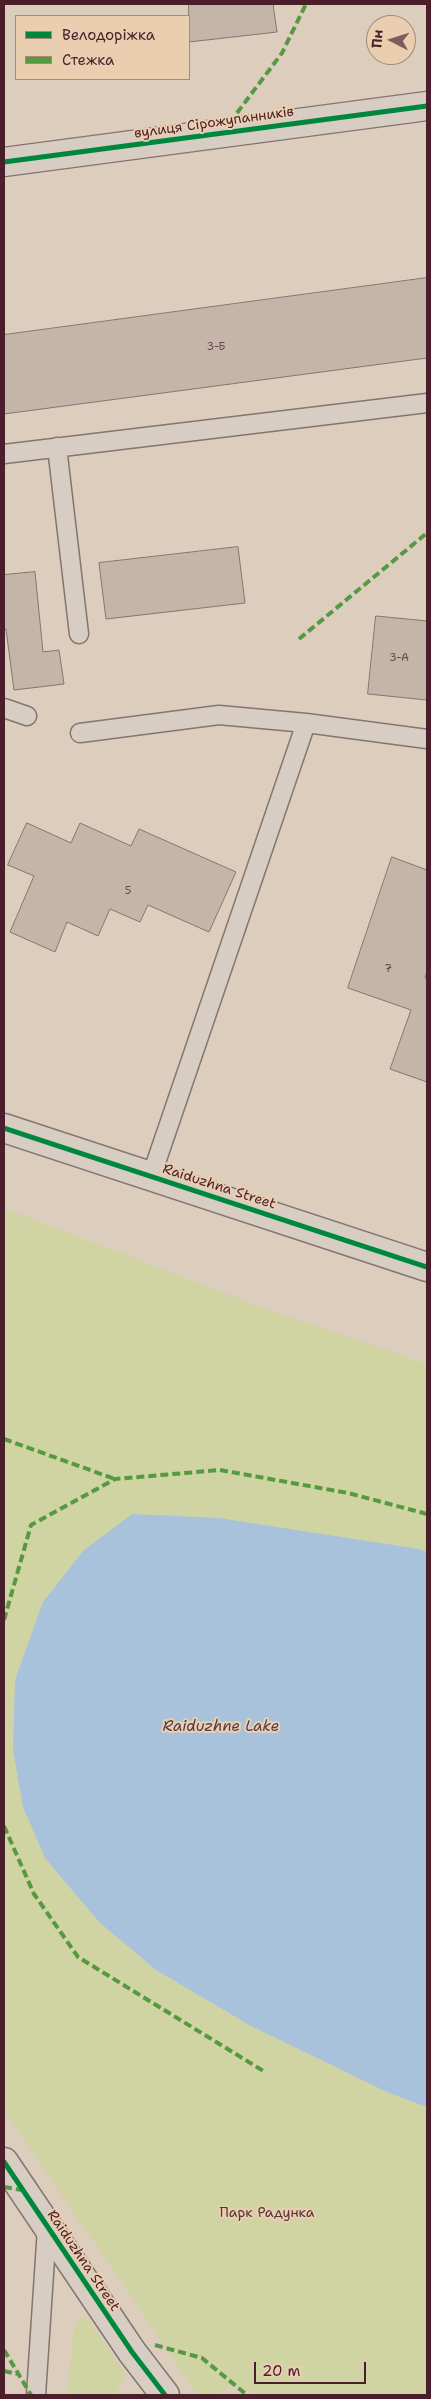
<!DOCTYPE html>
<html>
<head>
<meta charset="utf-8">
<style>
	body { margin:0 }
	#map { position:relative; width:431px; height:2399px; overflow:hidden; background:#dccdbd; font-family:"Shantell Sans",sans-serif }
	canvas { display:block }
	.frame { position:absolute; inset:0; border:5px solid #4a1f2b; pointer-events:none }
	.legend { position:absolute; left:15px; top:15px; width:175px; height:65px; box-sizing:border-box; background:#e9ceb0; border:1px solid #a9887b; margin:0; padding:6px 9px; list-style:none; font-size:15px; color:#4a1f2b }
	.legend li { display:flex; align-items:center; gap:10px; height:25px }
	.legend b { width:25px; border:1px solid #a9887b }
	.north { position:absolute; left:366px; top:15px; width:50px; height:50px; box-sizing:border-box; background:#e9ceb0; border:1px solid #a9887b; border-radius:50%; rotate:275deg; font-size:14px; font-weight:700; line-height:20px; text-align:center; color:#4a1f2b }
	.north::after { content:''; display:block; margin:auto; width:18px; height:22px; background:#7d5c5e; clip-path:polygon(50% 0,100% 100%,50% 72%,0 100%) }
	.scale { position:absolute; left:254px; top:2362px; width:112px; height:22px; box-sizing:border-box; border:2px solid #4a1f2b; border-top:0; padding-left:6px; font-size:15px; line-height:18px; white-space:nowrap; color:#4a1f2b; -webkit-text-stroke:4px #e9ceb0; paint-order:stroke }
</style>
</head>
<body>
<div id="map">
<canvas width="431" height="2399"></canvas>
<div class="frame"></div>
<ul class="legend">
<li><b style="height:6px;background:#00873e"></b>Велодоріжка</li>
<li><b style="height:6px;background:#559a41"></b>Стежка</li>
</ul>
<div class="north">Пн</div>
<div class="scale">20 m</div>
</div>
<script>
const ctx = document.querySelector('canvas').getContext('2d');
ctx.lineJoin = 'round';
function fillPath(path, color) { ctx.fillStyle = color; ctx.fill(path, 'evenodd'); }
function strokePath(path, color, width, dash) { ctx.strokeStyle = color; ctx.lineWidth = width; ctx.lineCap = dash ? 'butt' : 'round'; ctx.setLineDash(dash || []); ctx.stroke(path); }
function label(font, color, halo, rows, align = 'center') {
  ctx.font = font + ' "Shantell Sans",sans-serif'; ctx.lineWidth = 4; ctx.setLineDash([]); ctx.textBaseline = 'middle'; ctx.strokeStyle = halo; ctx.fillStyle = color; for (const [text, x, y, turn = 0] of rows) {
    ctx.save(); ctx.translate(x, y); ctx.rotate((+turn || 0) * Math.PI / 180); ctx.textAlign = isNaN(turn) ? turn : align; if (halo) ctx.strokeText(text, 0, 0); ctx.fillText(text, 0, 0); ctx.restore();
  }
}
const green = new Path2D(`
	M4,1208l259,100 164,56v188l-8,-3 -374,309 54,64 57,48 95,56 138,67 38,14v288h-167l-30,-10 -15,10h-17l-194,-285z
	M86,2316l40,59 -12,20h-47l7,-65 5,-11z`);
const water = new Path2D(`
	M132,1514l87,4 200,31 8,3v555l-38,-14 -138,-67 -95,-56 -57,-48 -54,-64 -22,-51 -10,-57 2,-70 28,-78 40,-51z`);
const building = new Path2D(`
	M189,4h84l4,28 -88,10z
	M427,278v80l-423,56v-79z
	M238,547l7,56 -139,16 -7,-56z
	M35,572l8,80 16,-2 5,34 -50,6 -8,-61 -2,1v-55z
	M376,616l51,5v79l-59,-6z
	M27,823l44,20 9,-20 51,23 8,-17 97,43 -27,60 -61,-27 -8,17 -30,-13 -12,27 -31,-14 -12,30 -45,-20 24,-56 -26,-11z
	M392,857l35,13v101l-2,7h2v104l-37,-13 21,-59 -63,-22z`);
const service = new Path2D(`
	M57,447l22,187
	M4,454l423,-51
	M4,708l23,8
	M80,733l139,-18 87,8 121,16
	M151,1177l155,-454
	M36,2395l11,-167`);
const minor = new Path2D(`
	M4,162l423,-56
	M4,2162l128,190 33,43`);
const tertiary = new Path2D(`
	M4,1128l423,139`);
const quiet = new Path2D(`
	M237,113l45,-60 24,-49
	M299,639l128,-106
	M4,1439l111,40
	M4,1620l27,-95 84,-46 105,-9 128,23 79,21
	M4,1826l30,68 44,63 187,115
	M4,2187l18,3
	M155,2345l47,13 45,37
	M4,2350l27,45
	M4,2371l13,3`);
const cycleway = new Path2D(`
	M4,162l423,-56
	M4,1128l423,139
	M4,2162l128,190 33,43`);
const numberNames = [
	["3-Б",216,347],
	["3-А",399,658],
	["5",128,891],
	["7",388,969]
];
const streetNames = [
	["вулиця Сірожупанників",214,123,-8],
	["Raiduzhna Street",219,1187,18],
	["Raiduzhna Street",83,2261,56]
];
const parkNames = [
	["Парк Радунка",267,2213]
];
const waterNames = [
	["Raiduzhne Lake",221,1727]
];
fillPath(green, '#d0d3a2');
fillPath(water, '#a8c2dc');
fillPath(building, '#c5b5a9');
strokePath(building, '#847570', 1);
strokePath(service, '#847570', 21);
strokePath(minor, '#847570', 31);
strokePath(tertiary, '#847570', 31);
strokePath(service, '#d7cdc2', 18);
strokePath(minor, '#d7cdc2', 28);
strokePath(tertiary, '#d7cdc2', 28);
strokePath(quiet, '#559a41', 4, [8, 4]);
strokePath(cycleway, '#00873e', 5);
label('11px', '#6a464c', null, numberNames);
label('14px', '#4a1f2b', '#e9ceb0', streetNames);
label('14px', '#563235', '#e9ceb0', parkNames);
label('italic 15px', '#553748', '#e9ceb0', waterNames);
</script>
</body>
</html>
